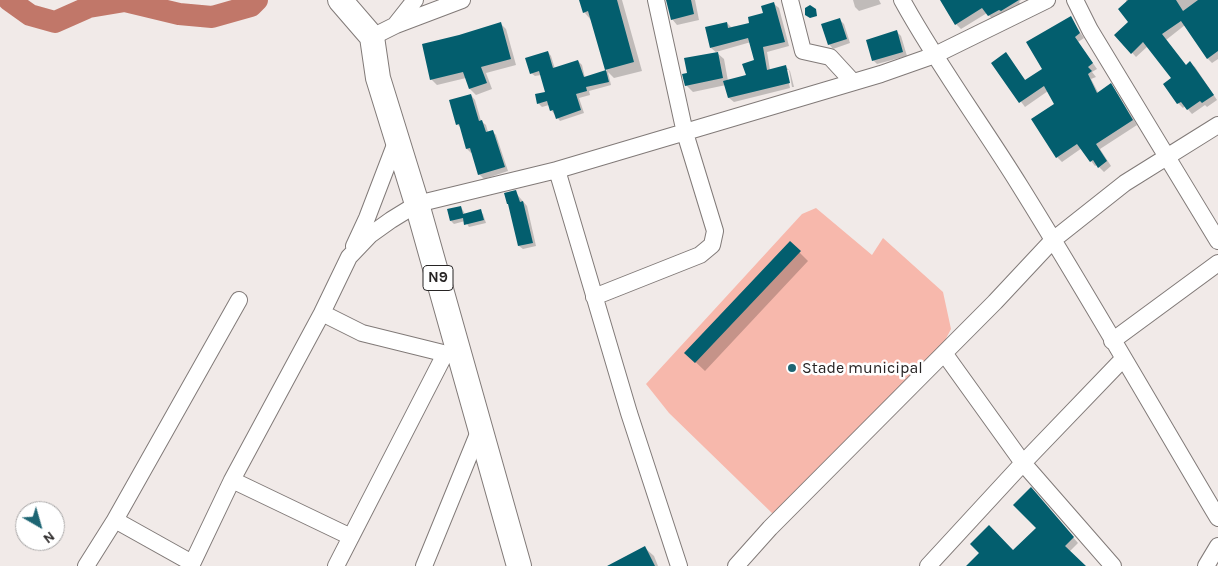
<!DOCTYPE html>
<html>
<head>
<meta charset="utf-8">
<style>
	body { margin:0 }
	#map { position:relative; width:1218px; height:566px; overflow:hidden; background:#f1eae8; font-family:Karla,sans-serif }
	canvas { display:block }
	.north { position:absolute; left:15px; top:501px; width:50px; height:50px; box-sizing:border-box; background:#fff; border:1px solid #a9a7a7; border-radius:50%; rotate:142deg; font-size:14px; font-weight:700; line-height:20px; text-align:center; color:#272424 }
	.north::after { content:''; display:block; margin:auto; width:18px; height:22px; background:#1d6573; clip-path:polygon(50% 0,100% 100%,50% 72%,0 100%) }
</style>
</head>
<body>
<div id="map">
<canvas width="1218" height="566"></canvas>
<div class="north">N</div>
</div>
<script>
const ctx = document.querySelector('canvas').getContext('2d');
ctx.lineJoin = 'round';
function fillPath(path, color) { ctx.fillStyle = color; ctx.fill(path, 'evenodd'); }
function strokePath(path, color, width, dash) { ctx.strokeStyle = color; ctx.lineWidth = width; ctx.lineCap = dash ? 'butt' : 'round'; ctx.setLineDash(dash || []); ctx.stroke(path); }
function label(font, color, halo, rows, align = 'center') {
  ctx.font = font + ' Karla,sans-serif'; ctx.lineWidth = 5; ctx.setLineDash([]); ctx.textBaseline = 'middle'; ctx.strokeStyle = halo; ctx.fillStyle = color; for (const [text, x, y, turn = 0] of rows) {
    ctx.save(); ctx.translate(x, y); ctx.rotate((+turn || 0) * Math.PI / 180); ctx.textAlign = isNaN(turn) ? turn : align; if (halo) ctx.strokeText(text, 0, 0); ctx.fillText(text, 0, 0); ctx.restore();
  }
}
const green = new Path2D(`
	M816,208l56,47 11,-17 60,54 8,37 -12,23 -165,163 -105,-102 -23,-29 156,-170z`);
const shadow = new Path2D(`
	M582,0h40l20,71 -28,7 -6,-6 3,13 -22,6 1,4 -11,3 5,15 -24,8 -9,-11 -2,-5 -7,2 -4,-4 9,-10 -6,-18 -6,1 -4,-3 17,-21 3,4 4,13 23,-8 4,4 3,13 22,-7 -16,-51 -7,-8z
	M667,0h28l4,20 -22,5 -5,-6z
	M853,0h26l2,4 -22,7 -4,-4z
	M942,0h79l-2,2 3,4 -29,14 -6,-7 -26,16 -5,-5z
	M1126,0h92v59l-6,4 -4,-4 -23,-34 -19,15 20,26 4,-3 5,4 22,33 -10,7 -2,-2 -13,9 -7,-8 -2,2 -5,-5 -5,-25 -25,-32 -12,11 -20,-22 13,-12z
	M774,4l5,4 10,38 -22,6 3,18 16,-3 4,4 4,16h-2l-3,-17h-3l4,18 -56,14 -5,-4 -3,-13 -33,7 -7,-7 31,-32 -6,-5 16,-25 4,4 20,-3zM751,42l5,18 -9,16 -19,5 -4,-22 -8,-7z
	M1070,18l14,20 -6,4 19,27 -5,3 4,5 -5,2 8,15 12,-9 4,5 22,35 -37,24 11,17 -7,6 -7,-7 -2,1 -4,-5 -9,-13 -20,14 -5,-5 -1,-53 -8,-13 -23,16 -33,-44 18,-4 16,22 18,-11z
	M839,19l5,5 6,19 -17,6 -4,-5z
	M500,23l6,6 10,36 -30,8 6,16 -16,6 -6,-6 -4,-11 -29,7 -6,-6 28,-43z
	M897,32l4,4 6,20 -30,8 -4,-4z
	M471,95l4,5 6,21 5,4 2,7 4,-1 4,4 12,36 -24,8 -5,-5 -6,-22 -2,1 -4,-4 -6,-21 -4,-4z
	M515,192l12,14 9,40 -13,3 -4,-3 -9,-40z
	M461,207l4,7 15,-3 3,3 3,9 -17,4 -4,-6 -11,3 -3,-3z
	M790,243l18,18 -103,110 -19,-18z
	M1036,494l42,49 -9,9 15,14h-116l45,-14 24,-24z
	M645,548l9,8 4,10h-49z`);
const river = new Path2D(`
	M9,0l21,15 25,7 34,-15 36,-6 54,13 33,3 39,-11 6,-6`);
const building = new Path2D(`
	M579,0h38l17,62 -29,8 -17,-59 -5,2z
	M666,0h25l3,14 -23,6z
	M940,0h79l-18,11 -2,-1 -11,6 -6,-8 -27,17z
	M1128,0h48l7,11 15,-11h20v51l-11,8 -26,-38 -19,13 24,31 4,-4 24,34 -12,8 -2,-2 -13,9 -6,-8 -4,2 -14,-20 8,-6 -28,-36 -12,12 -17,-19 14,-13 -10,-13z
	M774,2l11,40 -22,5 4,23 19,-5 4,18 -62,15 -5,-17 23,-6 -4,-11 12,-4 -6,-22 -38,10 -5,-21 22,-5 1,6 21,-5 -1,-6 15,-4 -2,-7z
	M810,5l6,4 1,7 -7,2 -5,-3v-7z
	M1071,16l9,17 -5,4 18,26 -5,4 4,4 -4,3 9,19 14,-10 22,37 -37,24 11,17 -9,7 -5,-8 -3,2 -13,-18 -21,14 -25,-39 23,-15 -10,-18 -25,17 -28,-40 15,-11 19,28 17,-11 -16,-27z
	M840,18l7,21 -19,6 -7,-21z
	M501,22l10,37 -30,8 6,16 -18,6 -6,-17 -33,8 -8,-36 37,-9z
	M897,30l6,22 -31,9 -6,-21z
	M548,51l5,17 25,-8 6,17 22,-7 3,12 -23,5 1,4 -11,3 5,16 -25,9 -3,-9 -3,1 -3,-10 -10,3 -2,-10 10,-2 -6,-21 -9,3 -5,-16z
	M718,52l5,26 -38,8 -3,-12 5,-1 -3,-15z
	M471,94l8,27 3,-1 4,12 7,-2 12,37 -27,8 -8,-27 -4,1 -7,-25 -3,1 -7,-25z
	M516,190l4,12 3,-1 10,42 -15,3 -10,-42h-1l-3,-11z
	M461,206l2,8 18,-5 3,11 -20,5 -1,-7 -13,3 -3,-12z
	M790,241l11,10 -106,112 -11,-10z
	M1031,487l43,50 -9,9 21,20h-120l13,-13 -9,-9 19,-19 24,25 23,-22 -23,-23z
	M645,546l10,20h-48z`);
const minor = new Path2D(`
	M790,0l13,51 27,6 23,25
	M902,0c35,64 79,123 118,186 68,109 132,221 198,332
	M1075,0l15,30 128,211
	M396,24l19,-24
	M372,37l24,-12 66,-25
	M557,170l72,243 50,153
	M354,246l13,-28 31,-81
	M594,297l106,-42 12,-10 3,-14 -30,-98 -29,-133
	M322,313l40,20 93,23
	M1112,341l106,-78
	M944,353l79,110 90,103
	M232,480l119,57
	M115,520l77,43
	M86,566l29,-46 124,-220
	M191,566l41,-86 90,-167 27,-56 21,-22 21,-15 26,-16 140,-34 324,-96 54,-19 112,-55
	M336,566l109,-212
	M424,566l56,-137
	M736,566l34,-38 225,-226 58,-62 72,-57 93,-58
	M928,566l95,-103 100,-104
	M1206,566l12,-20`);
const highway = new Path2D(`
	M340,0l32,37 6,41 39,126 102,362`);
const markers = [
	[792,368,5,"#1d6573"]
];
const shields = [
	[438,278,30]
];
const shieldNames = [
	["N9",438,278]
];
const poiNames = [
	["Stade municipal",802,368]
];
fillPath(green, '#f7b8ac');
fillPath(shadow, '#0003');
strokePath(river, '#c17769', 22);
fillPath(building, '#035e6e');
strokePath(minor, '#817a78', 18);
strokePath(highway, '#817a78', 26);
strokePath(minor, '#fff', 16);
strokePath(highway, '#fff', 24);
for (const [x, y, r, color] of markers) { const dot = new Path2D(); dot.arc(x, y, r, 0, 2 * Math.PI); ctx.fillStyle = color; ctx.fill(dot); strokePath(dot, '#fff', 2); }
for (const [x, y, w] of shields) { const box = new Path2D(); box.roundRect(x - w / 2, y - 12.5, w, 25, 4); ctx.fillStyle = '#fff'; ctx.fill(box); strokePath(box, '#272424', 1); }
label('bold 15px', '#272424', null, shieldNames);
label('16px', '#272424', '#fff', poiNames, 'left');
</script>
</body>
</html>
